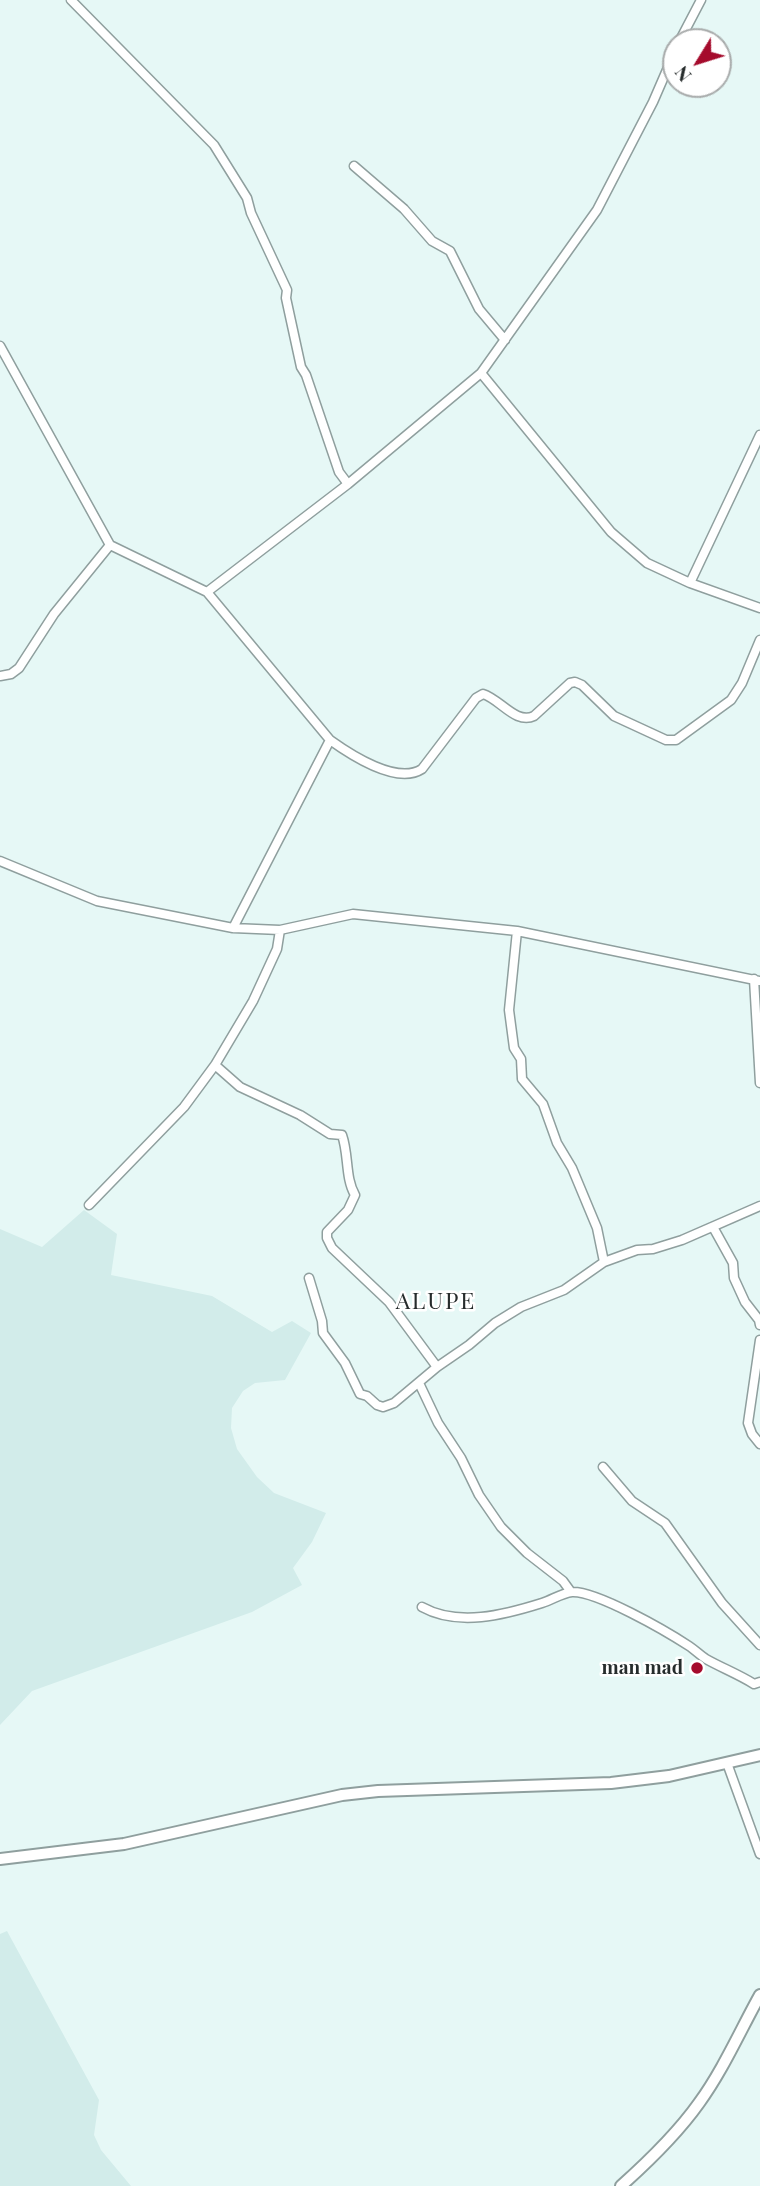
<!DOCTYPE html>
<html>
<head>
<meta charset="utf-8">
<style>
	body { margin:0 }
	#map { position:relative; width:760px; height:2186px; overflow:hidden; background:#e6f8f6; font-family:"Playfair Display",serif }
	canvas { display:block }
	.north { position:absolute; left:662px; top:28px; width:70px; height:70px; box-sizing:border-box; background:#fff; border:2px solid #a8abab; border-radius:50%; rotate:232deg; font-size:19px; font-weight:700; line-height:28px; text-align:center; color:#262c2c }
	.north::after { content:''; display:block; margin:auto; width:24px; height:32px; background:#a50b2c; clip-path:polygon(50% 0,100% 100%,50% 72%,0 100%) }
</style>
</head>
<body>
<div id="map">
<canvas width="760" height="2186"></canvas>
<div class="north">N</div>
</div>
<script>
const ctx = document.querySelector('canvas').getContext('2d');
ctx.lineJoin = 'round';
function fillPath(path, color) { ctx.fillStyle = color; ctx.fill(path, 'evenodd'); }
function strokePath(path, color, width, dash) { ctx.strokeStyle = color; ctx.lineWidth = width; ctx.lineCap = dash ? 'butt' : 'round'; ctx.setLineDash(dash || []); ctx.stroke(path); }
function label(font, color, halo, rows, align = 'center') {
  ctx.font = font + ' "Playfair Display",serif'; ctx.lineWidth = 5; ctx.setLineDash([]); ctx.textBaseline = 'middle'; ctx.strokeStyle = halo; ctx.fillStyle = color; for (const [text, x, y, turn = 0] of rows) {
    ctx.save(); ctx.translate(x, y); ctx.rotate((+turn || 0) * Math.PI / 180); ctx.textAlign = isNaN(turn) ? turn : align; if (halo) ctx.strokeText(text, 0, 0); ctx.fillText(text, 0, 0); ctx.restore();
  }
}
const built = new Path2D(`
	M84,1210l33,24 -6,41 101,21 60,36 20,-11 19,12 -26,47 -30,3 -12,8 -11,17 -1,20 6,21 20,28 17,16 52,20 -14,29 -19,26 9,17 -50,27 -220,79 -32,34v-496l42,18z
	M7,1931l92,169 -5,35 7,15 30,36h-131v-252z`);
const street = new Path2D(`
	M71,0l143,145 33,53 4,15 36,77 -1,8 15,69 5,8 33,97 9,12
	M679,42l22,-42
	M354,166l50,43 28,32 18,10 29,58 26,31
	M0,346l110,199 97,47 141,-108 133,-111 116,-163 56,-108 23,-53
	M481,373l130,159 36,31 43,20 70,25
	M690,583l70,-148
	M207,592l123,148c21,15 67,45 92,29l54,-71 7,-4c17,5 33,31 51,22l36,-33 5,-1 7,3 32,31 52,24h10l55,-40 11,-17 18,-43
	M0,676l11,-2 8,-6 35,-54 56,-69
	M0,861l97,40 136,27 47,2 73,-16 164,17 243,50
	M233,928l97,-188
	M517,931l-8,79 5,38 7,11 1,20 21,25 14,39 15,25 25,60 7,34
	M754,979l6,104
	M215,1065l25,22 60,28 30,19 12,1c7,20 3,43 13,60l-7,15 -21,22v6l5,10 57,54 48,65
	M89,1205l95,-98 31,-42 38,-64 24,-52 3,-19
	M713,1227l20,36 1,15 11,24 14,18 1,5
	M309,1278l13,43 1,12 22,30 15,31 7,2 10,9 6,2 11,-4 43,-36 32,-22 26,-22 26,-16 43,-17 40,-28 33,-12 16,-1 29,-9 78,-34
	M760,1340l-12,83 4,11 8,10
	M419,1383l19,40 23,35 18,37 22,32 26,26 36,28 8,11
	M603,1467l29,34 33,22 57,80 38,42
	M422,1607c36,20 82,8 120,-4 10,-3 20,-10 30,-11 25,-1 94,39 117,54 6,4 11,9 17,13 16,9 32,15 48,25l6,-2
	M727,1763l33,91`);
const secondary = new Path2D(`
	M0,1859l124,-15 218,-49 36,-4 233,-8 58,-7 91,-21
	M621,2186c28,-25 56,-52 78,-83 24,-33 41,-72 61,-108`);
const markers = [
	[697,1668,7,"#a50b2c"]
];
const poiNames = [
	["man mad",683,1668]
];
const quarterNames = [
	["ALUPE",436,1302]
];
fillPath(built, '#d2ecea');
strokePath(street, '#8f9f9e', 11);
strokePath(secondary, '#8f9f9e', 14);
strokePath(street, '#fff', 8);
strokePath(secondary, '#fff', 10);
for (const [x, y, r, color] of markers) { const dot = new Path2D(); dot.arc(x, y, r, 0, 2 * Math.PI); ctx.fillStyle = color; ctx.fill(dot); strokePath(dot, '#fff', 2.5); }
label('bold 19px', '#262c2c', '#fff', poiNames, 'right');
ctx.letterSpacing = '2px';
label('23px', '#262c2c', '#fff', quarterNames);
ctx.letterSpacing = '0px';
</script>
</body>
</html>
